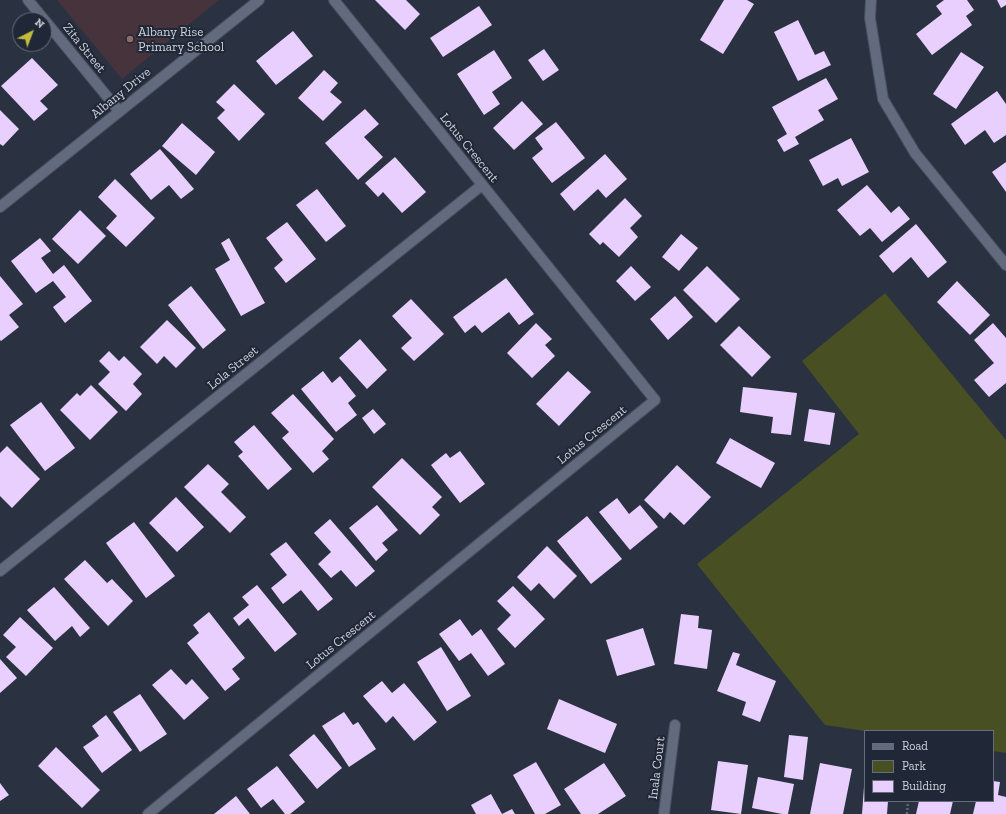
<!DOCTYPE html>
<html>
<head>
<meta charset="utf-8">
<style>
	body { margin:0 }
	#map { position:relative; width:1006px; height:814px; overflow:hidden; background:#2a3242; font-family:"Zilla Slab",serif }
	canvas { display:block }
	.legend { position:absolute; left:864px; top:730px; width:130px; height:72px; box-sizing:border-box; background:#202837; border:1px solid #666c79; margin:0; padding:5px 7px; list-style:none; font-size:12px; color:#ced3dd }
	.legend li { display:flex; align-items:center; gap:8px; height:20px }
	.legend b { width:20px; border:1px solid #666c79 }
	.north { position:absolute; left:12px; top:12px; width:40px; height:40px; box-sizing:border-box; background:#202837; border:1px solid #666c79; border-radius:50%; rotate:42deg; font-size:11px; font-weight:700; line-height:16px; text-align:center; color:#ced3dd }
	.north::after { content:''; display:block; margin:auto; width:14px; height:18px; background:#c3bd3e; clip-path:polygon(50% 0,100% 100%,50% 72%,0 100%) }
</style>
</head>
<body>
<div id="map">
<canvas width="1006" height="814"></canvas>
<ul class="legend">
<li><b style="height:5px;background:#626a7d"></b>Road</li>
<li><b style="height:11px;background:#485023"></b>Park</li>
<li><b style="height:11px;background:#e9cffe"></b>Building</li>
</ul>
<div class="north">N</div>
</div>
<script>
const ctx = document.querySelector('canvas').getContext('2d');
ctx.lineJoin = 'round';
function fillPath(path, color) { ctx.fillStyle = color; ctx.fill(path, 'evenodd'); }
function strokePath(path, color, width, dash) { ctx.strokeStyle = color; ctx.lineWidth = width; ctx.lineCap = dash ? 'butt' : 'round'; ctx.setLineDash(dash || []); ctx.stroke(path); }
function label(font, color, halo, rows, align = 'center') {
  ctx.font = font + ' "Zilla Slab",serif'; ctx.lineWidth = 4; ctx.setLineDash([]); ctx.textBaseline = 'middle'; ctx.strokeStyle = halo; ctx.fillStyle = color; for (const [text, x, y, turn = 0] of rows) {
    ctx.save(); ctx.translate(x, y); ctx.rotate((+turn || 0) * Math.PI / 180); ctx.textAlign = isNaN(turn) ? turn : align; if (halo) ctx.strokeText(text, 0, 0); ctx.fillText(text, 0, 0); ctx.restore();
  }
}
const education = new Path2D(`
	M57,0h162l-97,79z`);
const green = new Path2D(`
	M885,293l121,147v313l-13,-2v-20h-128l-40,-6 -128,-161 162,-130 -57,-73z`);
const building = new Path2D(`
	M375,0h31l14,14 -15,16z
	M724,0h23l7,4 -31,50 -23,-14z
	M944,0h23l7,10 -8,6 6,9 -40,30 -16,-21 26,-20 -6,-8z
	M997,0h9v5l-5,3z
	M479,6l13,19 -49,32 -13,-19z
	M798,20l17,35 9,-4 7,14 -33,16 -24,-49z
	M293,31l20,25 -37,29 -20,-24z
	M544,49l15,21 -16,11 -15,-21z
	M494,50l18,28 -20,14 8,12 -16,11 -27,-41z
	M961,52l23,15 -28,42 -23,-15z
	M32,58l26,27 -18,16 8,8 -14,12 -33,-35z
	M324,70l14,13 -8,9 12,10 -19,19 -25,-23z
	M826,78l12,21 -20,11 6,10 -29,17 4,7 -15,8 -7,-12 10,-6 -15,-27z
	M234,84l31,30 -26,27 -22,-23 8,-8 -9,-8z
	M997,91l9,13v31l-12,8 -9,-13 -20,15 -14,-21z
	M522,101l21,23 -29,26 -21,-22z
	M365,109l14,15 -15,13 19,20 -25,23 -33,-37z
	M0,110l19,19 -16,17 -3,-2z
	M556,122l29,36 -33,25 -20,-25 11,-9 -8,-11z
	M182,123l33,29 -19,23 -34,-29z
	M851,138l18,34 -27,14 -4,-8 -15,8 -14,-26z
	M160,149l34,40 -13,10 -12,-14 -18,15 -21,-26z
	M605,154l22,25 -21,19 -8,-9 -24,22 -14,-17z
	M395,157l31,35 -24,21 -19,-21 -5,5 -13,-14z
	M1006,162v30l-14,-20z
	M115,179l40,39 -29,29 -20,-19 11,-12 -19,-19z
	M867,185l24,28 8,-7 11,13 -28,23 -12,-14 -10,8 -23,-26z
	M317,189l29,37 -20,16 -30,-37z
	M625,198l17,18 -12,12 8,9 -19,20 -16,-15 -3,3 -11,-11z
	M80,210l26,26 -28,28 -26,-25z
	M287,222l29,37 -30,24 -12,-15 9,-8 -17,-22z
	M916,224l31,38 -19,16 -17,-21 -18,16 -14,-17z
	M681,234l17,14 -19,23 -17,-14z
	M40,238l11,13 -10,7 12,16 11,-9 28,36 -27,22 -12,-16 13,-10 -13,-16 -17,12 -25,-32z
	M229,238l36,65 -24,13 -26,-47 15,-9 -9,-17z
	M631,266l20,21 -16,14 -19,-20z
	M707,266l33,33 -24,24 -33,-33z
	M0,276l23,28 -14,11 10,12 -18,14 -1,-1z
	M506,278l28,36 -15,11 -10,-13 -27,21 -7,-8 -10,8 -12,-16z
	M957,281l33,34 -20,20 -33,-33z
	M191,286l35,44 -23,19 -35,-44z
	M675,296l18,21 -25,23 -18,-21z
	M411,299l33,35 -30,27 -13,-13 11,-10 -20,-22z
	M167,320l29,28 -20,20 -12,-12 -7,8 -17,-17z
	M536,323l16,16 -7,6 10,11 -23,22 -25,-25z
	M993,323l13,15v45l-17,14 -15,-17 20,-17 -20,-23z
	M739,326l32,31 -19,20 -32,-32z
	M360,339l27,31 -20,19 -28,-31z
	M109,351l10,10 5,-5 18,18 -9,10 9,10 -16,17 -28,-27 12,-12 -11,-11z
	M323,371l9,12 8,-7 16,20 -8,7 9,12 -21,17 -35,-43z
	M568,371l23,21 -32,34 -23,-22z
	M91,385l27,27 -28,28 -30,-30 17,-17 3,3z
	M743,387l54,6 -6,42 -20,-2 2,-16 -33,-5z
	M293,394l41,45 -12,12 7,8 -16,14 -31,-35 7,-6 -18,-19z
	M41,402l34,46 -30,23 -35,-46z
	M373,409l13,15 -12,10 -12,-16z
	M809,409l26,4 -5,32 -26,-4z
	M254,425l38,44 -24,21 -30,-34 5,-4 -9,-10z
	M730,438l45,25 -14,25 -45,-25z
	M7,446l33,33 -28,29 -12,-12v-43z
	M460,451l25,33 -25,19 -29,-38 15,-12 4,5z
	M402,458l40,39 -10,10 8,8 -20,20 -48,-48z
	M208,464l21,20 -8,8 25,25 -16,16 -46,-46z
	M677,465l34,32 -27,28 -14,-13 -6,7 -20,-19z
	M176,497l28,30 -27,25 -28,-29z
	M617,498l12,16 11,-9 18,22 -28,23 -31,-38z
	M377,505l21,25 -16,13 6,7 -12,11 -27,-33z
	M587,516l35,43 -31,25 -34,-43z
	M330,519l45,52 -19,16 -15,-17 -10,8 -13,-14 13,-12 -17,-19z
	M134,522l41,54 -29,22 -40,-55z
	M286,542l47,57 -15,12 -17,-21 -18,14 -12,-16 16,-13 -17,-21z
	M547,546l30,30 -23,23 -15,-16 -8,8 -14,-14z
	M85,560l22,23 5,-4 21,22 -25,25 -44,-47z
	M257,585l40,49 -22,18 -27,-34 -9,8 -6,-8 16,-13 -7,-8z
	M513,586l32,33 -30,29 -18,-19 14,-14 -14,-14z
	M54,587l36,41 -10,9 -8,-11 -17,15 -28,-31z
	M209,612l36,46 -13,11 8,10 -15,12 -38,-48 12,-10 -6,-8z
	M681,614l18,2 -1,12 14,2 -5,39 -33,-5z
	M20,617l33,31 -27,28 -20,-19 10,-10 -13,-12z
	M460,619l12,17 9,-7 24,35 -17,12 -17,-23 -12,8 -20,-27z
	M643,628l12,37 -38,11 -11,-36z
	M441,647l30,49 -24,15 -30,-49z
	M733,652l7,2 -4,11 40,16 -16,41 -18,-7 4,-13 -29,-11z
	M0,659l17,19 -17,15z
	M171,669l15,16 6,-6 17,19 -25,22 -32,-35z
	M382,681l10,12 12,-10 33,39 -23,19 -21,-25 -7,7 -23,-27z
	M140,694l27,40 -27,18 -27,-40z
	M559,699l58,25 -12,29 -58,-24z
	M344,712l9,13 5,-3 18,27 -27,18 -27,-41z
	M106,715l26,35 -30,23 -19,-26 16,-11 -7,-10z
	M314,734l28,34 -25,21 -28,-34z
	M789,735l19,2 -5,43 -19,-3z
	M56,747l44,43 -18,18 -44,-42z
	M718,761l30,4 -7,49 -30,-4z
	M536,762l25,43 -16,9h-10l-22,-39z
	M604,763l22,33 -28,18h-17l-17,-25z
	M820,763l32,6 -9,45h-33z
	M277,766l28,36 -15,12h-5l-12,-15 -12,9 -14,-19z
	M758,777l36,7 -6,30h-6l-30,-6z
	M993,781l7,1 -2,13 8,2v17h-33l3,-13h17z
	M0,783l9,12 -9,6z
	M864,787h1v14h23l-1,13h-25z
	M491,794l11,20h-26l-5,-9z
	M236,796l14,18h-36z
	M919,801h34l-3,13h-34z
	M512,809l3,5h-13z`);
const path = new Path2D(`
	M907,814l1,-13`);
const street = new Path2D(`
	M28,0l91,111
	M871,0l-1,18 13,81 32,54 91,112
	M0,571l482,-386
	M148,814l507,-414 -321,-400
	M664,814l11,-89`);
const secondary = new Path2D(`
	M0,207l259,-207`);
const markers = [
	[130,39,4,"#8d6e63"]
];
const poiNames = [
	["Albany Rise",138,32],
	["Primary School",138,47]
];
const streetNames = [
	["Zita Street",84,48,51],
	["Albany Drive",121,93,-39],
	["Lotus Crescent",469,148,51],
	["Lola Street",233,368,-39],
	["Lotus Crescent",592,435,-39],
	["Lotus Crescent",341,640,-39],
	["Inala Court",657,768,-83]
];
fillPath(education, '#46333b');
fillPath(green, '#485023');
fillPath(building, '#e9cffe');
strokePath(street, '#474d5b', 12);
strokePath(secondary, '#474d5b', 12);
strokePath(path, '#616876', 2.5, [2, 2]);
strokePath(street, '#626a7d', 10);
strokePath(secondary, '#626a7d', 10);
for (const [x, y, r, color] of markers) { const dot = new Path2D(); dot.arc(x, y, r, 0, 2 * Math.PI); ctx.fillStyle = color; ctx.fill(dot); strokePath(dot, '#202837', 1.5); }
label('13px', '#ced3dd', '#202837', poiNames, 'left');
label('13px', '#ced3dd', '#202837', streetNames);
</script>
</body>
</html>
